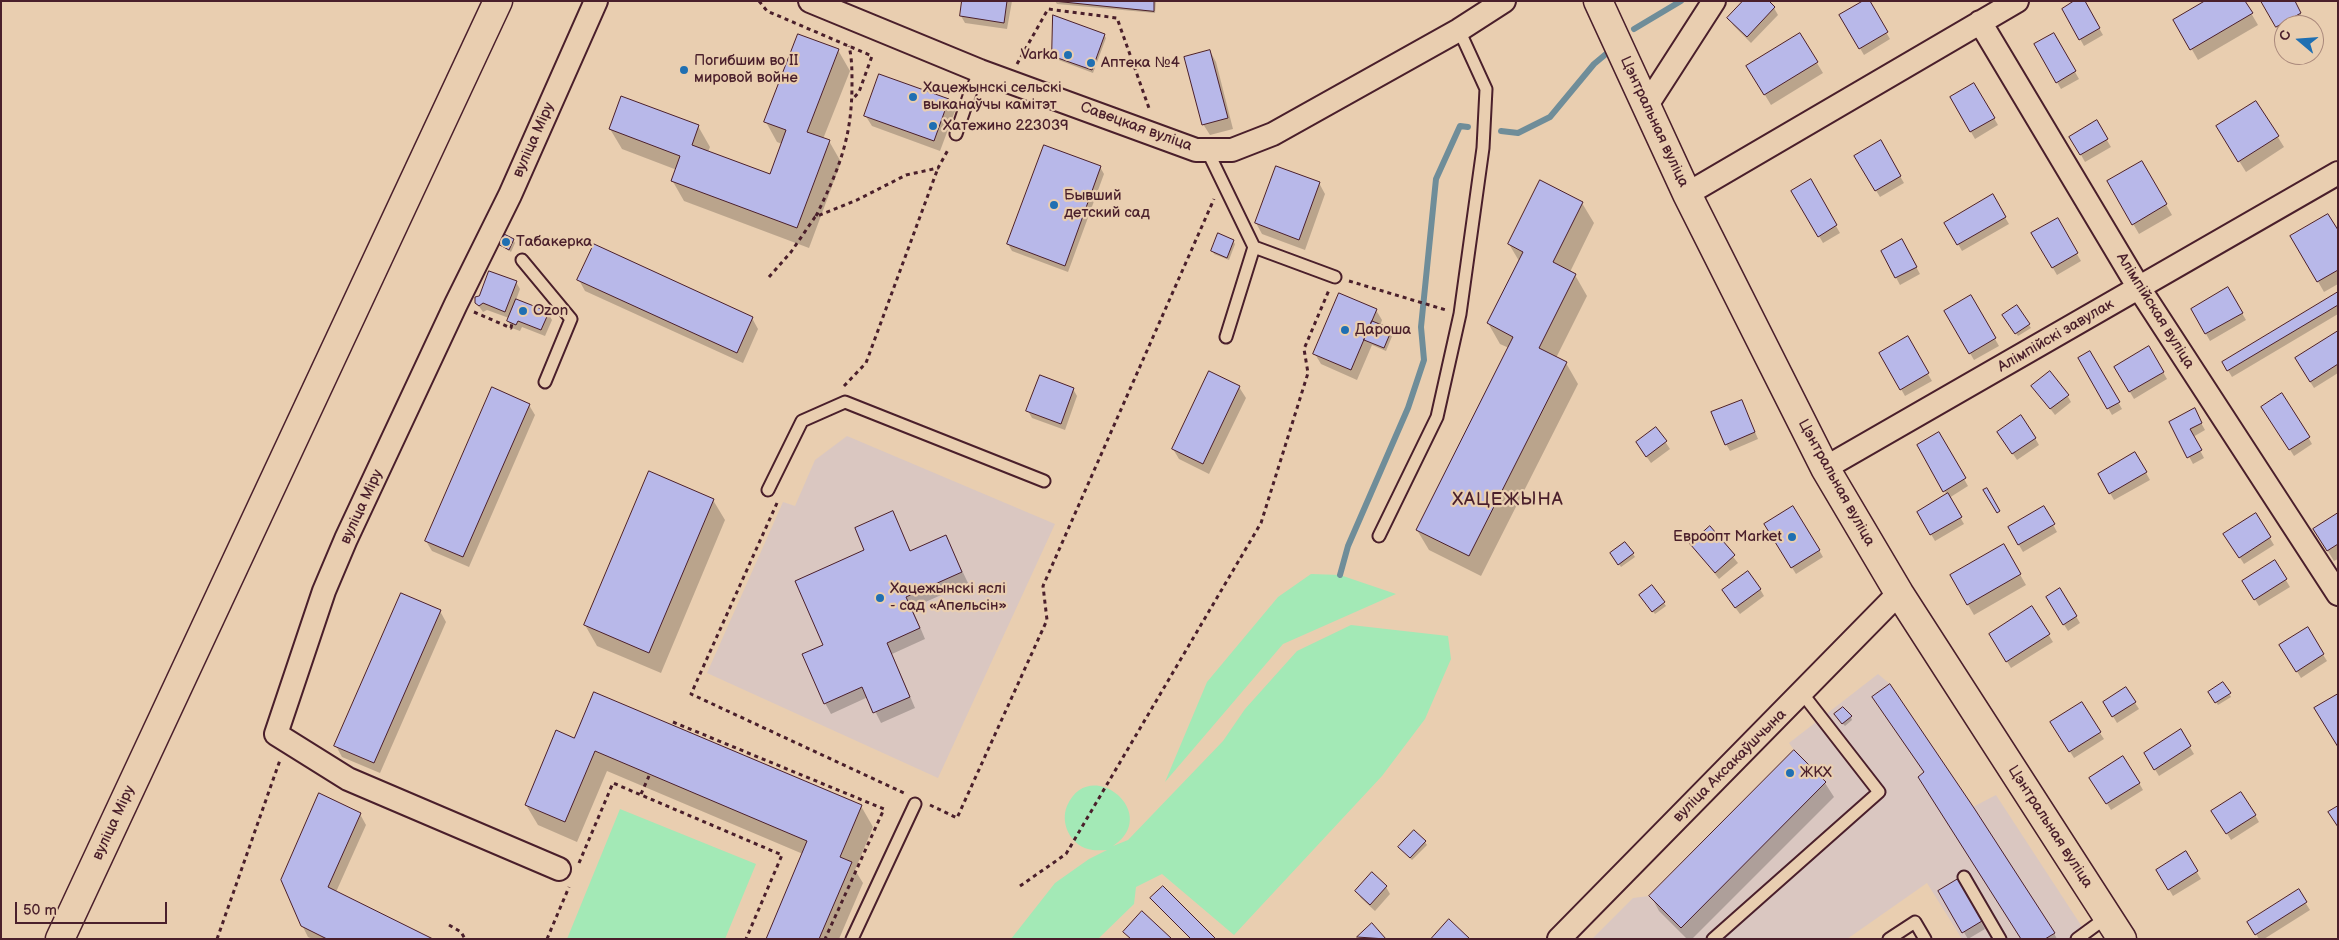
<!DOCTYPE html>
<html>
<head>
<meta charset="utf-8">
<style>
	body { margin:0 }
	#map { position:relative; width:2339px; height:940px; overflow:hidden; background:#e9ceb0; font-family:"Balsamiq Sans",sans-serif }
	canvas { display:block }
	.frame { position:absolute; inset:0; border:2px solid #4a1f2b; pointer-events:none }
	.north { position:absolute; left:2274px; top:15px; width:50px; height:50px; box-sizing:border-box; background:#e9ceb0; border:1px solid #a9887b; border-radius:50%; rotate:288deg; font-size:14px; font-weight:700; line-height:20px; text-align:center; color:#4a1f2b }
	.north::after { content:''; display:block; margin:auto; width:18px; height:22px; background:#1f6fb2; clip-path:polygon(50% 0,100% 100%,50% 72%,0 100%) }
	.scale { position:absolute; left:15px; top:902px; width:152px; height:22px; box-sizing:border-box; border:2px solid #4a1f2b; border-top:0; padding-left:6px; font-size:15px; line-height:18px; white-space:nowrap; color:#4a1f2b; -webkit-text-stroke:4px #e9ceb0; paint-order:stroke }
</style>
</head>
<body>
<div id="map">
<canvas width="2339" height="940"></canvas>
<div class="frame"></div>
<div class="north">С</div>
<div class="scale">50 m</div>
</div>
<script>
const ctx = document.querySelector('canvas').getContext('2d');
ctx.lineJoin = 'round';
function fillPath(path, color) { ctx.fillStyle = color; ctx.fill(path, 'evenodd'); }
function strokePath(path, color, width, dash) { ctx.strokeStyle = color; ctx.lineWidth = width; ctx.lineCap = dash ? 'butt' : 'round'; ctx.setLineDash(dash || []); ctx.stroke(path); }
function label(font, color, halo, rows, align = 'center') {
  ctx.font = font + ' "Balsamiq Sans",sans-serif'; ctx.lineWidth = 4.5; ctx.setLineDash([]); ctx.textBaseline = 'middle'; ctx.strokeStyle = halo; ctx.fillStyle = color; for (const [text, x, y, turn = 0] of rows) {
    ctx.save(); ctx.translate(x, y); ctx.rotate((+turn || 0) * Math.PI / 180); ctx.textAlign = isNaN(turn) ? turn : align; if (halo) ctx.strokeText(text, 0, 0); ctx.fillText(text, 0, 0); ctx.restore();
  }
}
const built = new Path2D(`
	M847,436l208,88 -117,254 -231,-105 76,-171 12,4 20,-46z
	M1878,674l12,10 -18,14 52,74 24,51 25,-16 23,-12 94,144h-128l-35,-56 -80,56h-255l41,-41 16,-2 145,-146 -5,-7z`);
const green = new Path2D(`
	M1311,574l29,1 56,19 -113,50 -118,138 42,-100 71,-85z
	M1351,625l97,11 3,23 -26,60 -43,57 -148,159 -72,-61 -26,13 -2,17 -36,35h-87l44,-56 34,-24 18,-9c-6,0 -13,1 -19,-1 -18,-5 -28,-26 -21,-43 22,-52 96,7 46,40l15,-6 95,-99 22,-32 52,-58z
	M620,809l136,55 -31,75h-158z`);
const shadow = new Path2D(`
	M964,1h48l-5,28 -42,-6 -4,-7z
	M1055,1h101l-1,12 -98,-9z
	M1868,1l22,38 -26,16 -23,-39z
	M2083,1l20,34 -19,11 -21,-37z
	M2244,1l14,24 -60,35 -23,-40z
	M2262,1h31l11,19 -8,5h-12v7l-3,2z
	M1774,8l4,7 -27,28 -18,-18 -4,-7z
	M2053,34l26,45 -18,10 -26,-44z
	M1104,35l2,3 -13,35 -37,-14 -2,-4z
	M838,50l12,21 -27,68 6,2 12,21 -32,86 -125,-47 -12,-21 5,-10 -55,-21 -12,-20 88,-3 12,21 -2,5 62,24 12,-32 -5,-2 -11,-20z
	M1210,51l6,11 17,67 -23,6 -7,-11z
	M1817,63l6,10 -52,32 -17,-28z
	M1974,84l24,41 -23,14 -24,-42z
	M948,100l7,11 -15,40 -68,-25 -7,-11z
	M2256,102l28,45 -38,25 -22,-35z
	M2096,122l15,25 -26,15 -14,-25z
	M1880,142l24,41 -24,14 -25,-41z
	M2141,162l31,53 -33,19 -30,-52z
	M1100,167l4,7 -36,98 -56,-21 -4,-7z
	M1810,181l30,52 -17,10 -30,-52z
	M1319,183l6,11 -20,56 -43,-16 -6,-11z
	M1992,196l17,28 -47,27 -16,-28z
	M1582,203l12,20 -24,49 5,3 12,21 -31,62 10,5 12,21 -97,192 -52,-26 -12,-20 92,-182 -9,-4 -12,-21 31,-62 -10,-17z
	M2057,220l24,41 -24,14 -24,-41z
	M2338,233v51l-14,8 -32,-56z
	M513,240l2,3 -4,9 -11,-8z
	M1233,241l2,3 -6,16 -15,-6 -1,-3z
	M1902,241l18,33 -20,11 -18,-34z
	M579,280l173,38 6,11 -15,34 -158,-72z
	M516,282l4,7 -4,11 32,13 4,7 -7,16 -23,-9 -2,4 -8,-3 -4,-7 1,-3 -22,-8 -4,2 -7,-10 4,-5z
	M2228,289l18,31 -36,21 -18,-32z
	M2338,294v20l-106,63 -9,-15z
	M1971,297l28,49 -25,14 -28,-48z
	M2017,307l14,21 -13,8 -14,-21z
	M1376,310l6,10 -2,6 11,4 2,4 -7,17 -14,-6 -15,35 -36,-16 -6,-10z
	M2338,333v40l-24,15 -18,-29z
	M1907,338l25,43 -27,15 -24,-42z
	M2149,348l18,31 -33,20 -18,-31z
	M2090,353l32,56 -10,6 -32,-56z
	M2033,386l34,9 4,7 -16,13z
	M1239,387l7,11 -37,76 -30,-15 -6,-10z
	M1073,389l4,7 -12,34 -33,-12 -4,-7z
	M529,405l6,10 -66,152 -37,-16 -6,-10z
	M1745,408l13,31 -28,12 -4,-7z
	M2194,410l11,20 -12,7 11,21 -11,6 -22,-42z
	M2267,414l41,23 4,7 -18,12z
	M1656,428l14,21 -19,14 -10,-14z
	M1938,434l30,52 -19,12 15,26 -29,17 -17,-29 29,-17 -29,-49z
	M2035,438l4,7 -22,15 -14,-21z
	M2135,453l15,27 -36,20 -15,-26z
	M713,500l12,20 -64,153 -64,-27 -12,-21z
	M2044,508l13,24 -34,20 -14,-24z
	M2338,514v45l-4,2 -13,-21z
	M2256,515l18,30 -30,19 -19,-30z
	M898,524l13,28 35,-15 22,46 -56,25 13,31 -33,15 23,54 -34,15 -13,-26 -37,17 -6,-11v-57l41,-95z
	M1765,525l54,25 4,7 -27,17z
	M1710,528l28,35 -19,16 -27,-35z
	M2003,545l23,40 -52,30 -23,-39z
	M1633,554l2,3 -14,10 -8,-11z
	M2275,562l15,25 -31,19 -15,-25z
	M1652,586l14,20 -11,8 -13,-16z
	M1760,589l4,7 -24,18 -17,-23z
	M2060,590l20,33 -12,8 -21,-33z
	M2032,608l21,34 -42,26 -21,-34z
	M440,611l6,11 -66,151 -38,-16 -6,-11z
	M2307,629l20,32 -26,17 -20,-33z
	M2223,684l8,13 -13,8 -8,-12z
	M2126,689l13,20 -22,14 -12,-20z
	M1873,698l181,235 3,6h-36l-96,-165z
	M1851,717l1,3 -7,6 -8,-8z
	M2056,729l44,4 4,6 -30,19z
	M2180,731l14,23 -35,22 -14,-23z
	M575,740l286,66 12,21 -18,43 8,13 -24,56h-72l36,-85 -196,-83 -30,71 -39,-17 -12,-20z
	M2091,778l48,5 4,7 -32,20z
	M1825,783l9,14 -142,142h-5l-28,-28 -8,-15z
	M2213,811l42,4 4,7 -28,18z
	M360,814l6,11 -30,67 94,47h-117l-5,-2 -6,-12z
	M1425,842l2,3 -15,15 -12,-12z
	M2185,853l16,26 -28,17 -15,-25z
	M1958,881l27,48 -17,10 -29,-48z
	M1386,887l4,7 -15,17 -14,-13 -4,-6z
	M2298,891l12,19 -46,29h-5l-10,-17z
	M1372,925l12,14h-24l-1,-2z`);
const stream = new Path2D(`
	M1634,29l47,-28
	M1501,131l17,2 32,-16 44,-53 12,-10
	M1340,575l8,-29 60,-138 16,-48 -3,-33 15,-148 24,-53 8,1`);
const building = new Path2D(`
	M962,1h45l-3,22 -44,-7z
	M1054,1h100v10z
	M1743,1h26l6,6 -28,30 -20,-19z
	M1863,1h7l18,31 -29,17 -20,-34z
	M2074,1h11l15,27 -21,12 -17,-31z
	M2205,1h40l8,12 -63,37 -17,-30z
	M2261,1h34l6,12 -25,14z
	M1053,15l52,19 -13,36 -40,-14z
	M1800,33l18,29 -54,33 -18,-29z
	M2054,33l22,38 -20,12 -22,-39z
	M798,34l41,15 -32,83 23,8 -33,88 -126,-47 9,-25 -71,-27 12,-33 78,29 -7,20 78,29 16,-44 -22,-8z
	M1210,50l18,68 -26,7 -18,-68z
	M879,74l70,25 -15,42 -70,-25z
	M1974,83l21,35 -25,14 -20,-35z
	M2256,101l23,35 -41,26 -22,-36z
	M2097,120l11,19 -28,16 -11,-18z
	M1881,140l20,36 -26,15 -21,-35z
	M1044,145l57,21 -36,100 -58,-22z
	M2142,161l25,43 -35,21 -25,-44z
	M1276,166l44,16 -21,58 -44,-17z
	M1811,179l26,46 -19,12 -27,-46z
	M1540,180l43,22 -30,60 23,12 -37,74 28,14 -98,194 -53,-26 97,-193 -26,-14 36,-71 -15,-8z
	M1993,194l13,23 -49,28 -13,-22z
	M2328,214l10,16v40l-21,12 -27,-46z
	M2058,218l20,35 -26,15 -21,-35z
	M1218,233l16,7 -7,18 -16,-7z
	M504,234l10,5 -5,11 -11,-6z
	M1902,239l15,28 -22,11 -14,-27z
	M594,244l159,73 -16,36 -160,-73z
	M489,271l28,10 -12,31 -22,-9 -4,3 -4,-3v-6l4,-1z
	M2228,287l15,26 -38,21 -14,-25z
	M2338,292v13l-111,66 -5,-9z
	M1339,293l38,16 -26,61 -38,-16z
	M1971,295l25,43 -27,16 -25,-43z
	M516,299l33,13 -8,18 -23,-9 -2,4 -9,-4z
	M2017,305l13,19 -15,10 -13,-19z
	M1372,321l20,8 -8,19 -20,-8z
	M2338,331v33l-28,18 -15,-24z
	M1908,336l21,37 -29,17 -21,-37z
	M2149,346l15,26 -35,20 -15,-25z
	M2090,351l30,51 -13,7 -29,-51z
	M1209,371l31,15 -37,78 -31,-15z
	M2050,371l19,24 -19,14 -19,-23z
	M1040,375l34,13 -13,36 -35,-13z
	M492,387l38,17 -67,153 -38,-16z
	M2282,393l28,44 -21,13 -28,-43z
	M1742,400l13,32 -30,13 -14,-33z
	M2195,408l7,15 -12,6 12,21 -15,8 -18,-36z
	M2021,415l15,23 -24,16 -15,-22z
	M1656,427l11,14 -21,16 -10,-15z
	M1939,432l27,46 -23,14 -26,-47z
	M2135,452l12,20 -38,22 -11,-20z
	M649,471l65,28 -65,154 -65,-28z
	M1987,488l13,23 -3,2 -14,-23z
	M1948,493l14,24 -32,18 -13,-23z
	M1793,506l27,44 -29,18 -27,-44z
	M2044,506l11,18 -37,21 -10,-18z
	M893,511l17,40 36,-16 16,37 -56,25 14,31 -33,15 23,54 -37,16 -11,-26 -38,17 -22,-50 21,-9 -28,-64 69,-31 -9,-22z
	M2256,513l15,24 -32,21 -16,-24z
	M2338,513v31l-11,7 -14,-22z
	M1710,526l25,29 -20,18 -25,-29z
	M1625,542l9,11 -16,12 -8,-12z
	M2004,544l17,30 -54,31 -17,-30z
	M2275,560l12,19 -33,21 -12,-19z
	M1748,571l13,18 -26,19 -13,-18z
	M1652,585l13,17 -13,10 -13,-17z
	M2060,588l17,28 -14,9 -17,-28z
	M401,593l40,17 -67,153 -40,-17z
	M2032,606l18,28 -44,28 -17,-28z
	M2308,627l16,27 -28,18 -17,-27z
	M2223,682l8,11 -16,10 -7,-11z
	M1890,684l84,124 81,125 -10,6h-24l-103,-162 6,-5 -52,-75z
	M2126,687l10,15 -24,15 -9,-15z
	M594,692l268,113 -22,52 12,5 -33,77h-53l41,-98 -212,-90 -30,71 -40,-17 31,-75 18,8z
	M2338,694v53l-24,-39z
	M2082,702l19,30 -32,20 -19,-30z
	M1843,707l9,9 -10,8 -8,-10z
	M2181,729l10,17 -37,24 -10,-17z
	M1794,750l32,32 -145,146 -32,-32z
	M2123,756l17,27 -34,21 -17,-26z
	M2241,792l15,23 -30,19 -15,-23z
	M319,793l42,20 -33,74 105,52h-106l-26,-13 -20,-46z
	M2338,806v21l-10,-15z
	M1414,830l12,11 -16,17 -12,-11z
	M2186,851l12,20 -30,19 -12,-20z
	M1372,872l15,14 -17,19 -15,-14z
	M1958,879l24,42 -20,12 -24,-42z
	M1163,886l53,53h-25l-41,-41z
	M2299,889l8,13 -52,33 -8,-13z
	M1142,911l30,28h-41l-8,-7z
	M1449,919l21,20h-39z
	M1372,923l14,16 -29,-2z`);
const path = new Path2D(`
	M759,1l8,10 105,45 -13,36 -7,8
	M1017,64l31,-55 69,9 33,93
	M816,216c23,-47 36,-78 36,-132 0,-13 0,-26 -3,-38
	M769,277l22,-25 24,-35 42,-17 49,-25 32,-7 11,-20
	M1349,281l97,29
	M474,312l37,16 1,-5
	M844,386l22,-23 72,-195
	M777,503l-86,191 213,99
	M673,722l211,87 -59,130
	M641,794l8,-18
	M930,805l27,13 90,-198 -4,-34 171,-387
	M579,863l34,-80 169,72 -36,84
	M1020,886l46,-32 195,-331 47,-150 -4,-24 25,-59
	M449,925l12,7 4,7
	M217,939l63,-179
	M547,939l22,-52`);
const service = new Path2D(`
	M956,134l13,-38 11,-25
	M1207,150l47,97 81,30
	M522,260l49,59 -26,63
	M1226,337l28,-90
	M768,490l34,-69 43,-19 199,79
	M1379,536l58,-119 23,-103 23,-166 3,-59 -27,-59
	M1964,877l36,62
	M852,939l63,-135
	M1713,939l166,-147 -77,-99
	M1889,939l26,-17 10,17
	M2077,939l30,-22`);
const minor = new Path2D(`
	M810,1l170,70 216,79h36l41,-16 186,-104 45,-29
	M1980,22l159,266 199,306
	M1647,105l67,-104
	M1687,194l330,-193
	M1825,468l513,-295
	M559,869l-211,-90 -72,-45 48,-143 22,-52 110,-235 54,-109 86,-194
	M1559,939l340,-346`);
const tertiary = new Path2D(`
	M1598,1l89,193 138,274 74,125 223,346`);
const secondary = new Path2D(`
	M60,939l438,-938`);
const markers = [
	[1068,55,5,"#1f6fb2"],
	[1091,63,5,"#1f6fb2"],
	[684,70,5,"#1f6fb2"],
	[913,97,5,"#1f6fb2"],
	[933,126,5,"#1f6fb2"],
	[1054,205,5,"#1f6fb2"],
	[506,242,5,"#1f6fb2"],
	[523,311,5,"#1f6fb2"],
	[1345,330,5,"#1f6fb2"],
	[1792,537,5,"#1f6fb2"],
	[880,598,5,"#1f6fb2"],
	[1790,773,5,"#1f6fb2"]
];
const poiNames = [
	["Varka",1058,55,"right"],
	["Погибшим во II",694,61],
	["мировой войне",694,78],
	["Аптека №4",1101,63],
	["Хацежынскі сельскі",923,88],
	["выканаўчы камітэт",923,105],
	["Хатежино 223039",943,126],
	["Бывший",1064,196],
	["детский сад",1064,213],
	["Табакерка",516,242],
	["Ozon",533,311],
	["Дароша",1355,330],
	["Евроопт Market",1782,537,"right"],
	["Хацежынскі яслі",890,589],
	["- сад «Апельсін»",890,606],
	["ЖКХ",1800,773]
];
const streetNames = [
	["Цэнтральная вуліца",1654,122,65],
	["Савецкая вуліца",1136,127,20],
	["вуліца Міру",534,140,-66],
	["Алімпійская вуліца",2155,311,58],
	["Алімпійскі завулак",2056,336,-30],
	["Цэнтральная вуліца",1836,483,61],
	["вуліца Міру",362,507,-65],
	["вуліца Аксакаўшчына",1730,766,-45],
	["вуліца Міру",114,823,-65],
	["Цэнтральная вуліца",2050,827,57]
];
const quarterNames = [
	["ХАЦЕЖЫНА",1508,500]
];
fillPath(built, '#dac7c1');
fillPath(green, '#a3e9b6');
fillPath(shadow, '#0003');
strokePath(stream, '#6f8d99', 6);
fillPath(building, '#b8b8e9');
strokePath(building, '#4a1f2b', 1);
strokePath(service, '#4a1f2b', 15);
strokePath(minor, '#4a1f2b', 26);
strokePath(tertiary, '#4a1f2b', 31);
strokePath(secondary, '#4a1f2b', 31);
strokePath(path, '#4a1f2b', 3, [4, 4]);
strokePath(service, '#e9ceb0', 11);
strokePath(minor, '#e9ceb0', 22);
strokePath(tertiary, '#e9ceb0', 28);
strokePath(secondary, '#e9ceb0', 28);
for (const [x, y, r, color] of markers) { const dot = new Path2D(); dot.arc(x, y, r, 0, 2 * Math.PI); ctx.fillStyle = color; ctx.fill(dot); strokePath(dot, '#e9ceb0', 2); }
label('15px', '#4a1f2b', '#e9ceb0', poiNames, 'left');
label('15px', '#4a1f2b', '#e9ceb0', streetNames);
ctx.letterSpacing = '1px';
label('18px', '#4a1f2b', '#e9ceb0', quarterNames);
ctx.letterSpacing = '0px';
</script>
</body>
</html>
